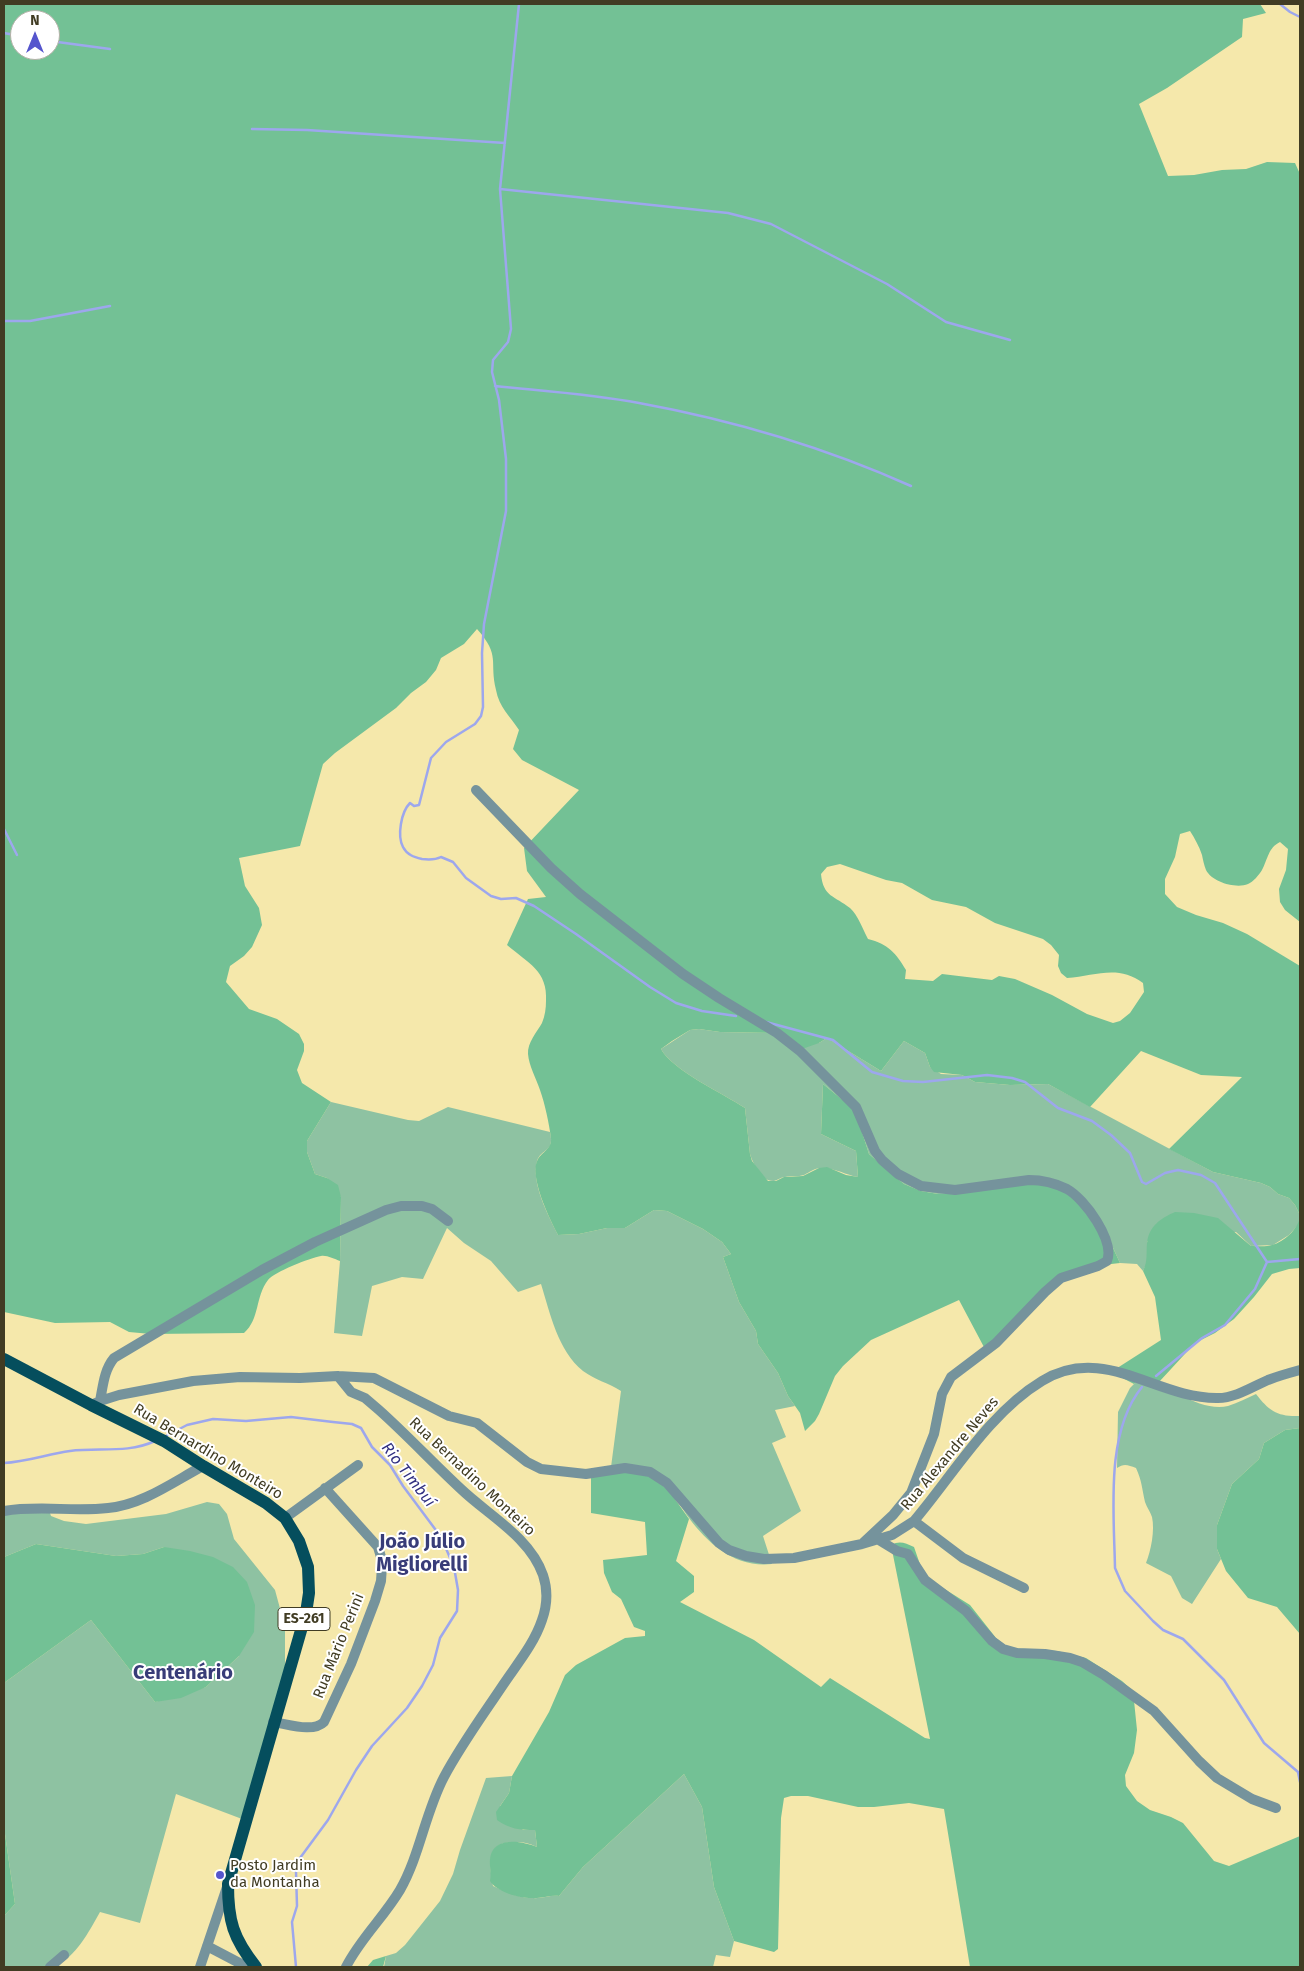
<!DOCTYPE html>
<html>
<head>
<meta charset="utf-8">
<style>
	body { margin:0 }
	#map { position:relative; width:1304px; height:1971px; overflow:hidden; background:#f5e8ab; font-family:"Fira Sans",sans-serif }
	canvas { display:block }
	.frame { position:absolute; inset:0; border:5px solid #413c23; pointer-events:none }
	.north { position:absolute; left:10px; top:10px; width:50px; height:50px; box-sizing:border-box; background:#fff; border:1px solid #b3b1a7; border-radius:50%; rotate:0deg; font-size:14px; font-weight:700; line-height:20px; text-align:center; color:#413c23 }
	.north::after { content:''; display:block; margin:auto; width:18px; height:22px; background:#5555cd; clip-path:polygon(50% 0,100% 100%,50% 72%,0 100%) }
</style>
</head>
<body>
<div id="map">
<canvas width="1304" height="1971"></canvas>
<div class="frame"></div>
<div class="north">N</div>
</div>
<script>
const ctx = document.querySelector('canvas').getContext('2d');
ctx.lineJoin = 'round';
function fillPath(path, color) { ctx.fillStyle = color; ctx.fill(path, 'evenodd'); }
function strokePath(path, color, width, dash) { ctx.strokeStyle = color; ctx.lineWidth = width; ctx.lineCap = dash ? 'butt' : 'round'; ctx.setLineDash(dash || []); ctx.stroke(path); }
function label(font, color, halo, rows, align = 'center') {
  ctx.font = font + ' "Fira Sans",sans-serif'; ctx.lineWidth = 4; ctx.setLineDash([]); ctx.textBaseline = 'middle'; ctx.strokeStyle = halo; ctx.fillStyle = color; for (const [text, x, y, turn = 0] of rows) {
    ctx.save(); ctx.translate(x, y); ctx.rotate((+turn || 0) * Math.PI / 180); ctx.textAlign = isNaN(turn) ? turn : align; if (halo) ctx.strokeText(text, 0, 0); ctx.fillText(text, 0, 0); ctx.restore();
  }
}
const green = new Path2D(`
	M699,1029l21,3 54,1 45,10 8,-5 54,33 23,-30 21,12 5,14 11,7 21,1 13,7 35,3 38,-1 165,88 48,11 9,4 8,7 11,4 6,7 5,10 -1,9 -10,11 -16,10 -22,1 -15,-14 -89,9v22l-4,8 -6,-7 -17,-1 -17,-37 -145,-32h-20l-17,-3 -17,-7 -35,-30 -14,-44 -32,-26 -2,50 35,17 2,26c-12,-2 -25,-10 -37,-9 -7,0 -11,4 -17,7 -6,2 -13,0 -19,2 -4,0 -7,3 -11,4 -12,1 -21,-17 -24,-27l-5,-46c-21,-14 -73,-38 -84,-59l29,-19z
	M331,1102l77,18 11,1 29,-14 102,25c5,21 -9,16 -13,29 -6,22 11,54 21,74l21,-1 28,-6h18l29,-18 13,1 36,18 19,13 9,12 -8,3 16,45 17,29 2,13 20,29 10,23 7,10 -20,4 11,27 -14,6 29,68 -38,25 9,28c-36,4 -63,-19 -83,-46 -6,-8 -11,-18 -18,-25 -7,-6 -48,-21 -60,-26l10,-76c-12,-8 -26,-11 -38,-20 -25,-20 -33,-58 -42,-87l-23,8 -27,-31 -27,-18 -17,-15 -24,51 -21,-2 -30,9 -10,50 -28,-3 6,-72 1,-64 -14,-19 -12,-4 -8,-22v-11z
	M1142,1376c24,9 60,37 86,30 9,-3 19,-8 28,-12 13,17 22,23 44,22v12l-15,2 -21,13 -5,16 -27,25 -15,41v24l4,10 -29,45 -10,-6 -11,-22 -25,-13c5,-12 9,-33 6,-46 -2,-6 -5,-9 -7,-15 -3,-13 -3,-21 -9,-34 -8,-3 -12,-5 -19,0l1,-56 12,-24z
	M207,1502l12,2 8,10 7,25 41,51 10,37v49l-43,143 -66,-25 -36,129 -40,-11c-12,21 -23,44 -46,55h-50v-51l11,-12 -11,-77v-144l87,-63 64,82 51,-15 33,-31 -75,-109 -21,7 -27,2 -80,-12 -32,13v-44l44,-6 3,9 13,5 22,3 80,-10z
	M684,1774l18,33 12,80 20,54 -4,16 -14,-2 -3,12h-329l2,-11 10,-3 9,-8 35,-44 13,-27 7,-24 26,-72 26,-2 -3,17 -9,13 23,24h12l2,17c-8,-4 -14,-5 -23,-5 -30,0 -24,24 -21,44 12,5 25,12 39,12 9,1 18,-3 27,-2l24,-29z`);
const forest = new Path2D(`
	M4,4h1256l6,9 -23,6 -1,18 -75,51 -28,16 29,72 26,-1 28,-5 24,-1 21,-7 28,1 5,11v748l-15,-12 -5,-8 -1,-13 7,-19 2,-21 -8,-7c-12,6 -12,17 -18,28 -3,5 -9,12 -14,14 -12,5 -36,-2 -42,-14 -2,-5 -3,-10 -4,-15 -3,-9 -7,-16 -12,-24l-10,3 -5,23 -10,22v15l12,13 19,8 27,8 24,11 53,32v249l-5,-10 -6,-7 -11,-4 -8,-7 -9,-4 -48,-11 -44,-23 73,-72 -41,-2 -60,-24 -51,56 -42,-23 -38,1 -35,-3 -13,-7 -28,-3 -4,-5 -5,-14 -21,-12 -23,30 -54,-33 -8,5 -17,6 -28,-16 -54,-1 -21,-3 -9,1 -18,11 -11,8c11,21 63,45 84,59l5,46 2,7 16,20h8l8,-4 19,-1 16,-8 8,-1 19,8 12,2 -2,-26 -35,-17 2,-50 32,26 14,44 35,30 17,7 17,3h20l79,-11 35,10 31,33 17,37 -26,3 -27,12 -82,71 -26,-49 -88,40 -28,26 -8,10 -16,38 -4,7 -10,10 -5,-18 -12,-17 -10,-23 -20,-29 -2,-13 -17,-29 -16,-45 8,-3 -9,-12 -19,-13 -36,-18 -13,-1 -29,18h-18l-28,6 -21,1c-8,-15 -30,-60 -20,-76 4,-7 14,-10 13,-21 -2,-15 -6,-34 -11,-48 -4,-12 -11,-24 -12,-36 -1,-11 9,-22 14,-31 3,-7 4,-15 4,-22 2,-30 -18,-38 -39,-56l21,-46 18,-2 -19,-26 -3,-23 55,-58 -57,-30 -9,-11 6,-19c-9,-14 -20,-23 -23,-40 -7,-29 5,-34 -19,-61l-13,15 -23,14 -5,12 -10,12 -15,11 -15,15 -61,45 -12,11 -23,82 -61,12 6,28 14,22 3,17 -10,22 -8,9 -14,10 -4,16 23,27 28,10 22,15 5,10v7l-7,19 5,13 29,19 -24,39v11l8,22 12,4 11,7 3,12 -1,64c-6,-2 -13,-6 -19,-5 -11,2 -47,16 -53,24 -13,17 -8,39 -24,53l-93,1 -22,-2 -19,-10 -55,1 -51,-11zM20,20h30v30h-30zM840,864l46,16 16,3 30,17 34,7 29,16 48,16 8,6 8,10 -1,11 3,7 6,5c28,-2 51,-14 76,5l1,9 -14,21 -10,8 -7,2 -26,-9 -35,-19 -37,-16 -16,-3 -7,4 -50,-6 -9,7 -28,-2 1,-9c-10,-17 -18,-26 -38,-31 -5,-9 -10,-24 -18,-31 -15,-12 -27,-11 -29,-34l6,-7z
	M1175,1212l19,1 24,5 33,28c6,0 15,1 21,-1 12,-3 26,-16 28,-28v51l-11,1 -17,5 -18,23 -20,22 -19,14 -20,10 -36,39 -17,-6 -8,8 -23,-12 50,-32 -6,-43 -12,-26c5,-10 3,-18 4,-28 2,-17 14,-25 28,-31z
	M1300,1428v206l-23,-27 -29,-9 -22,-27 -9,-22v-24l15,-41 27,-25 5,-16 21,-13z
	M645,1471l25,21 19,27 -13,42 18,15v16l-14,10 74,38 67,47 9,-9 95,60 5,1 -39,-194c9,-5 14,-2 23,2l9,26 12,10 35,22 26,33 13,10 48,3 29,7 36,23 11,10 4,39 -3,23 -9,22 1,11 11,15 13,9 21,7 12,6 31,38 15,5 71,-30v131h-330l-26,-158 -35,-6 -35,4h-16l-50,-11h-17l-7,2 -3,20 -3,131 -4,3 -40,-11 -20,-54 -12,-80 -18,-33 -101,93 -24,29c-9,-1 -19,3 -28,2 -12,0 -34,-6 -41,-17 2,-9 -2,-18 1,-27 7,-18 33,-12 46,-7l-2,-17c-15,0 -26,-1 -38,-10l-1,-8 13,-19 3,-17 37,-64 16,-37 11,-10 49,-27 20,-2v-5l-11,-4 -13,-28 -9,-7 -8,-19 -1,-13 44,-5 -2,-33 -54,-9v-38z
	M36,1544l80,12 27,-2 21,-7 26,4 23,6 20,10 14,15 8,23 -1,27 -15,24 -33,31 -25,11 -26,4 -64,-82 -87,63v-126z
	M4,1827l11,77 -11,12z
	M386,1956l-3,11h-16l6,-7z`);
const stream = new Path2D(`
	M519,4l-19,185 11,140 -3,13 -15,18 -1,12 7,28 7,59v52l-22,113 -2,29 1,54 -2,9 -6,8 -29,18 -15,16 -12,47 -5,1 -4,-3c-9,9 -13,33 -7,44 4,8 11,10 19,12 8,1 13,1 19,-2l12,5 13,16 25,18 10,3 15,-1 18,8 42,28 74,53 26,16 26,8 34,5
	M1280,4l10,8 10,5
	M4,33l16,3
	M50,41l60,8
	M252,129l55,1 198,13
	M500,189l228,24 43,11 116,60 59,38 64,18
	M4,321h26l80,-15
	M495,386c48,5 96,8 144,17 93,17 185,44 272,83
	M4,829l13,26
	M766,1022l67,18 39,32 31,9 20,1 64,-7 25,3 13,4 33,26 34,13 19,14 19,18 12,29 4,2 19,-11 13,-3 23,5 14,8 52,79
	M1267,1262l33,-3
	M1156,1376l46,-38 23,-13 30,-36 12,-27
	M1142,1387c-37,45 -28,125 -27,181l10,23 28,30 10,9 20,9 41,41 40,63 34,29 2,10
	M164,1437l23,-12 26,-6 33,2 45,-4 42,5 19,2 9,4 11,19 18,18 13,21 38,51 13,30 4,23 -1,21 -17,27 -7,27 -11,21 -15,22 -35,38 -16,24 -28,50 -28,38 -4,14 1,34 -5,16 4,45
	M4,1463c22,-1 44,-9 66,-12 28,-4 57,3 85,-10`);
const minor = new Path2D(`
	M476,790l75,78 29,26 103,80 36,24 58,35 23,18 56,56 19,44 7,9 16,14 23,12 34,4 74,-10c13,0 26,3 38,9 18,10 48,52 40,72l-9,5 -37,12 -16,14 -49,51 -45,34 -9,17 -8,40 -23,59 -18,22 -31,29
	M338,1376l13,16 14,6 14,12c28,25 54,53 82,79 27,26 69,48 82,86 5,15 4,31 -1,45 -8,24 -25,44 -39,65 -20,30 -42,60 -59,92 -19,36 -24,78 -44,113 -16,27 -40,49 -54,77
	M100,1401c3,-15 4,-31 14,-43l148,-88 53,-28 71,-32 15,-4h21l10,3 16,12
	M91,1405l9,-4 19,-6 74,-14 47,-4 60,1 38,-2 36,2 75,38 28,7 50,39 14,7 45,5 39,-6 25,4 17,11 52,60 10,7 17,6 18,3 30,-1 68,-14 30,-9 22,-14c39,-46 75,-108 128,-140 62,-38 114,18 176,17 17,0 34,-11 50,-18 10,-4 21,-7 32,-10
	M4,1511c34,-6 69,1 104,-3 34,-3 65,-26 95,-42
	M285,1518l73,-53
	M914,1521l49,37 61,30
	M879,1540l18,11 11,3 17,26 41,31 26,30 11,8 14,4 28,1 25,4 12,4 22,13 50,36 45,50 18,17 35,21 24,9
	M273,1722c15,2 40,11 51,0l27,-58 24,-63 6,-20 1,-15 -1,-9 -3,-10 -53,-59
	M207,1946l40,21
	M50,1967l14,-12
	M200,1967l27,-80`);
const major = new Path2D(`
	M4,1359l87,46 73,36 39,25 63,37 19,15 14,23 9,26 1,26 -3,20 -78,271c0,37 5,54 28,83`);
const markers = [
	[220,1875,5,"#5555cd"]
];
const shields = [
	[304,1619,52]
];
const shieldNames = [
	["ES-261",304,1619]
];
const streetNames = [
	["Rua Bernardino Monteiro",208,1452,31],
	["Rua Alexandre Neves",950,1454,-50],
	["Rua Bernadino Monteiro",472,1477,43],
	["Rua Mário Perini",339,1646,-68]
];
const poiNames = [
	["Posto Jardim",230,1866],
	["da Montanha",230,1883]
];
const waterNames = [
	["Rio Timbuí",408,1475,52]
];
const districtNames = [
	["João Júlio",422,1542],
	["Migliorelli",422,1565],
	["Centenário",183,1673]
];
fillPath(green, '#8ec2a2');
fillPath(forest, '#73c195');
strokePath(stream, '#9da7ed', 2.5);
strokePath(minor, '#75939c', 10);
strokePath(major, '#054e5d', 12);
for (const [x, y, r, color] of markers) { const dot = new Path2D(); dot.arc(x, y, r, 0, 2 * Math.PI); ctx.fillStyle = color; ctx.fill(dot); strokePath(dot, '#fff', 2); }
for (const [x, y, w] of shields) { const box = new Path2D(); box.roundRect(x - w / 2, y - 11.5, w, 23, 4); ctx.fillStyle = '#fff'; ctx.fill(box); strokePath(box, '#413c23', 1); }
label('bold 14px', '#413c23', null, shieldNames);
label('15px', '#413c23', '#fff', streetNames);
label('15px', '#413c23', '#fff', poiNames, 'left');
label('italic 16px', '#313081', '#fff', waterNames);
label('bold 20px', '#383c78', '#fff', districtNames);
</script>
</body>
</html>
